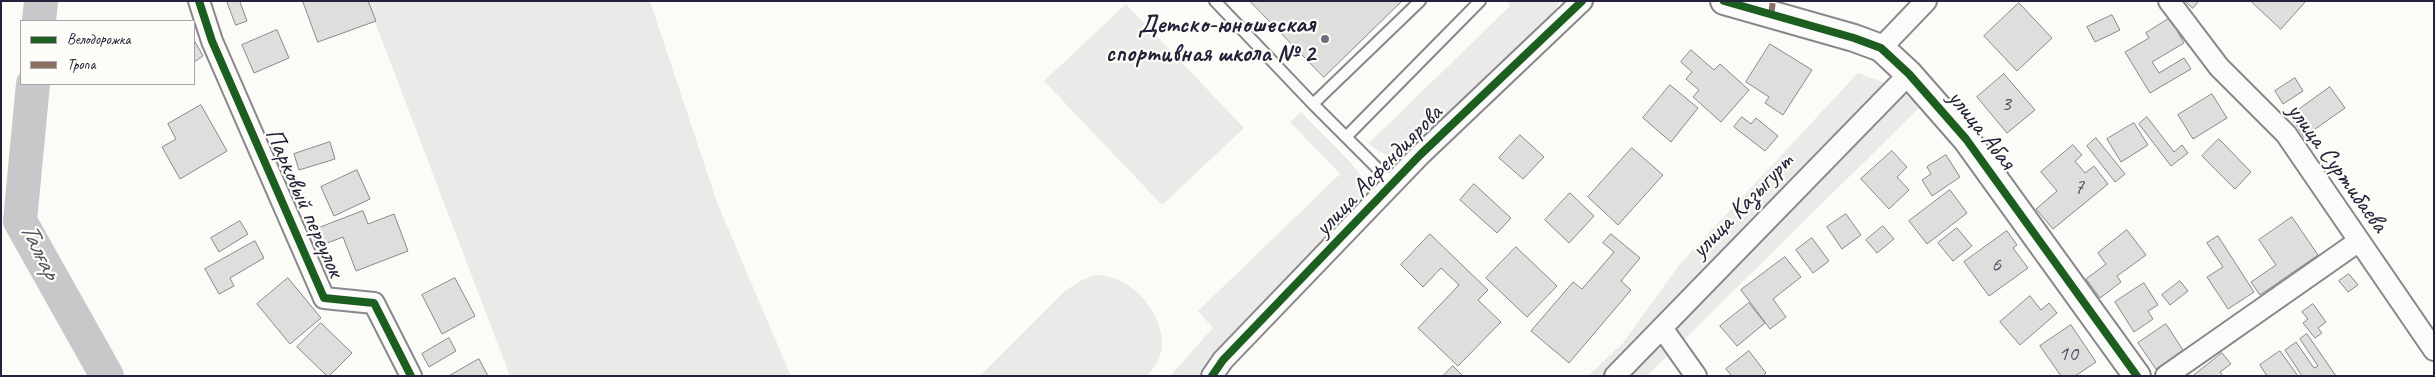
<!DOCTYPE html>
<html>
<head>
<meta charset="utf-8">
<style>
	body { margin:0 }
	#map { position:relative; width:2435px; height:377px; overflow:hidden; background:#fcfbf8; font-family:Caveat,sans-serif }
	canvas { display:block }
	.frame { position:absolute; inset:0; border:2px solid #22223b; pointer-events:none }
	.legend { position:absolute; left:20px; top:20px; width:175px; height:65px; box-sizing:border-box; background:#fdfcf7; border:1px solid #a5a5ac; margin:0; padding:6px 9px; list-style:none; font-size:15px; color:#22223b }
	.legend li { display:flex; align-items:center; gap:10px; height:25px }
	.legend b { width:25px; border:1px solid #a5a5ac }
</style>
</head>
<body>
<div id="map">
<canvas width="2435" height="377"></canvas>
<div class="frame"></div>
<ul class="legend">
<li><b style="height:6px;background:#1b5e20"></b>Велодорожка</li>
<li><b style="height:6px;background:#8d6e63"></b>Тропа</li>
</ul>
</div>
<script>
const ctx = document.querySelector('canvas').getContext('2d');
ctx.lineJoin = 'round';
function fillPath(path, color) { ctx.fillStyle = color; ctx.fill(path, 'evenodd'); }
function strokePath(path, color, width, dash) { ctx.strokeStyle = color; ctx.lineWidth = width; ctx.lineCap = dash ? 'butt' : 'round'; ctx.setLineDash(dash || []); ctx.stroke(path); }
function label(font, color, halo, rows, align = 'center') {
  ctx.font = font + ' Caveat,sans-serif'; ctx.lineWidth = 4.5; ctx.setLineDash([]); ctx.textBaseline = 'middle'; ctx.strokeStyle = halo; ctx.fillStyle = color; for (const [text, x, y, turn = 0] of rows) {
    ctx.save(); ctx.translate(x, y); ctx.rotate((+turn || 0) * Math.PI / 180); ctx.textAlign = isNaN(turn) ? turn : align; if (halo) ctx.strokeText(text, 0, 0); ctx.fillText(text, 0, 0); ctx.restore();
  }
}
const green = new Path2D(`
	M367,1h283l68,204 73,171h-281z
	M1506,1h54l-13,26 -147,137 -32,-20 142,-138z
	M1126,4l118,124 -82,77 -118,-124z
	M1858,73l38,14 24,20 -273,269h-59l35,-33 56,-78z
	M1301,112l50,51 22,28 -173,185h-30l43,-48 -15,-17 142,-137 -50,-52z
	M1095,275c32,-1 66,33 67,66 1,13 -6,25 -15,35h-167l85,-85 15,-10z`);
const river = new Path2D(`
	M39,21l2,-20
	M33,84l-13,137 87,155`);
const building = new Path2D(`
	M227,1h15l-2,1 7,19 -11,4z
	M303,1h65l8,20 -58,21z
	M1250,1h152l-78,76z
	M2185,1h14l-6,7z
	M2251,1h55l-25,28z
	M2019,3l33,35 -35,33 -33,-35z
	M2112,15l8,15 -25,12 -8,-15z
	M2170,18l14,25 -32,19 7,11 25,-15 7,11 -41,24 -25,-41 24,-14 -3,-5z
	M277,30l12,28 -35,15 -12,-28z
	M194,40l9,16 -9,6z
	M1770,44l42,26 -29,45 -18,-12 4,-6 -23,-15z
	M1691,50l23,20 6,-6 29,26 -28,32 -28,-25 6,-7 -13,-11 6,-7 -11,-10z
	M2004,74l31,36 -28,23 -30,-36z
	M2295,78l8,13 -20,13 -8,-13z
	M1670,85l28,23 -27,34 -28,-24z
	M2330,87l15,21 -41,29 -14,-21z
	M2212,94l15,24 -34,21 -15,-24z
	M201,105l26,46 -47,28 -18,-32 14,-8 -8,-15z
	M1742,117l9,7 5,-6 22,18 -13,15 -31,-24z
	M2147,117l27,35 8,-7 6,8 -17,13 -32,-42z
	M2134,123l14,22 -27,17 -14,-23z
	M1520,135l24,22 -21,22 -24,-21z
	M2096,138l29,36 -10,8 -28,-36z
	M2219,139l32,33 -16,17 -33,-33z
	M330,142l5,17 -36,11 -5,-16z
	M2073,145l9,10 -7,6 10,12 9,-7 14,18 -55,45 -17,-20 21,-18 -16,-19z
	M1632,148l31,27 -45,50 -30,-28z
	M1892,151l15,16 -10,10 12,13 -20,19 -28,-30z
	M1946,155l14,22 -28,19 -10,-16 9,-6 -4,-7z
	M357,170l13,29 -36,17 -13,-29z
	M1474,184l37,34 -14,15 -37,-33z
	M1950,190l17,23 -40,31 -18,-23z
	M1570,193l24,23 -25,27 -24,-23z
	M363,211l5,13 26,-10 14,37 -52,20 -13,-34 -26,10 -6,-16z
	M1846,214l15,21 -19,14 -15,-22z
	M2292,217l26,38 -58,40 -9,-13 25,-17 -17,-25z
	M240,221l8,13 -29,18 -8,-14z
	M1883,226l11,13 -17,14 -11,-13z
	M1957,228l15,18 -19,15 -15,-18z
	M2127,230l19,25 -29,21 4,6 -21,16 -14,-19 20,-15 -8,-11z
	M2007,231l10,14 -4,3 15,20 -39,28 -25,-34z
	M1430,234l58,56 -10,10 23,22 -43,44 -40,-38 41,-43 -18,-17 -18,19 -22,-22z
	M1611,234l29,24 -19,23 10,9 -62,73 -38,-32 42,-49 9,7 32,-37 -11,-9z
	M2218,236l36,56 -26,17 -21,-32 16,-10 -16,-24z
	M1812,238l17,23 -16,12 -17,-23z
	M255,241l9,17 -34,20 4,8 -15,8 -14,-25z
	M1516,247l41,39 -30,31 -41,-39z
	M1785,257l16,20 -28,22 13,18 -16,12 -29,-39z
	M2349,274l9,11 -10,7 -9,-11z
	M288,278l33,40 -31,26 -33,-40z
	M455,278l20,38 -33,18 -20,-39z
	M2180,281l8,10 -18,14 -8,-10z
	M2144,283l14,22 -10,6 5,8 -19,13 -19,-30z
	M2030,296l11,14 8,-7 8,10 -37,32 -20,-23z
	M1749,303l16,20 -28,23 -17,-20z
	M2313,304l13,18 -8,6 4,5 -7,5 -12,-15 5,-4 -6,-7z
	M321,323l31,30 -23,23h-2l-30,-29z
	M2166,324l17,26 -27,19 -18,-26z
	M2071,325l25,37 -21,14h-14l-21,-30z
	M2307,334l29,42h-34l-17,-26 11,-8 18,26 4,-2 -18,-27z
	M449,338l7,13 -27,16 -7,-13z
	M1749,351l17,22 -3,3h-31l-6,-7z
	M2280,351l18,25h-31l-7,-11z
	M2222,353l9,11 -11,8 3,4h-30z
	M479,359l9,17h-39z
	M1453,366l10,10h-20z`);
const service = new Path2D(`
	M1215,1l98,103 107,-103
	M1313,104l33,33 134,-136
	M1346,137l47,47`);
const minor = new Path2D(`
	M199,1l13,40 112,257 50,5 37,73
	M2169,1l50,66 67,67 148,216
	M1881,48l45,-47
	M1662,328l34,48
	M1212,376l11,-16 197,-205 162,-154
	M1615,376l294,-302
	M2166,376l193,-135`);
const tertiary = new Path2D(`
	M1724,1l130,37 27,10 28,26 57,65 171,237`);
const quiet = new Path2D(`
	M1771,15l2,-14`);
const cycleway = new Path2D(`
	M199,1l13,40 112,257 50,5 37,73
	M1724,1l130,37 27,10 28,26 57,65 171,237
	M1212,376l11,-16 197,-205 162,-154`);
const markers = [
	[1325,39,5,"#6e6e7d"]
];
const numberNames = [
	["3",2006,104],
	["7",2079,187],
	["6",1996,265],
	["10",2068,354]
];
const poiNames = [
	["Детско-юношеская",1315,25],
	["спортивная школа № 2",1315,54]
];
const streetNames = [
	["улица Абая",1981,130,52],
	["улица Суртибаева",2337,168,54],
	["улица Асфендиярова",1379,171,-46],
	["Парковый переулок",304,203,66],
	["улица Казыгурт",1743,206,-46]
];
const waterNames = [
	["Талғар",39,251,64]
];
fillPath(green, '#ebeae8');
strokePath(river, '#c8c8ca', 34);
fillPath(building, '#dfdedd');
strokePath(building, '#88888c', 1);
strokePath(service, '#88888c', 14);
strokePath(minor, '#88888c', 24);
strokePath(tertiary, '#88888c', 30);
strokePath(service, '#fbfbf9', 10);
strokePath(minor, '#fbfbf9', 20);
strokePath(tertiary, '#fbfbf9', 26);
strokePath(quiet, '#8d6e63', 6, [12, 6]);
strokePath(cycleway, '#1b5e20', 8);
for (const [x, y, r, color] of markers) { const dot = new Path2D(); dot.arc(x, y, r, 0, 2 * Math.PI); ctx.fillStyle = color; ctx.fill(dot); strokePath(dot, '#fdfcf7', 2); }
label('22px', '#515164', null, numberNames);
label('bold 25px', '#22223b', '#fdfcf7', poiNames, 'right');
label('25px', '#22223b', '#fdfcf7', streetNames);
label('italic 26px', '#545466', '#fdfcf7', waterNames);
</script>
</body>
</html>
